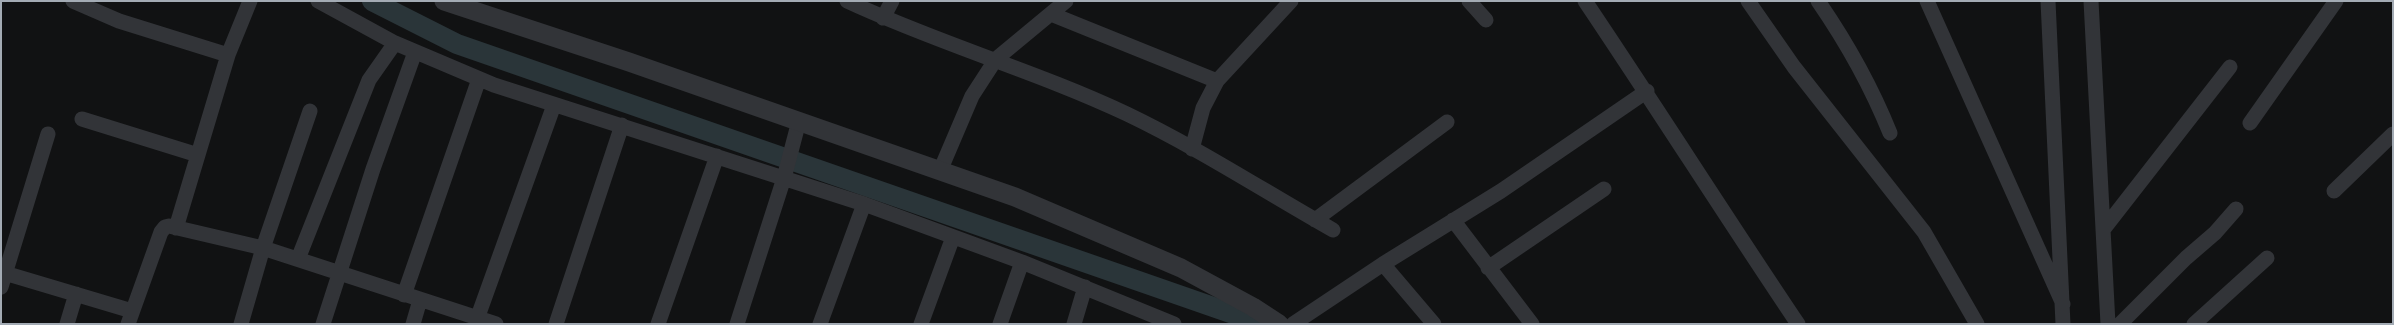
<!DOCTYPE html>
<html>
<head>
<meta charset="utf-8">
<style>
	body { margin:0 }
	#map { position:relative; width:2394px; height:325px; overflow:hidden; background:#111213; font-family:Jost,sans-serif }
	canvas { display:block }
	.frame { position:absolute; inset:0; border:2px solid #a3abb4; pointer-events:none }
</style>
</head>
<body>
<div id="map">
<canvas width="2394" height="325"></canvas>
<div class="frame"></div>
</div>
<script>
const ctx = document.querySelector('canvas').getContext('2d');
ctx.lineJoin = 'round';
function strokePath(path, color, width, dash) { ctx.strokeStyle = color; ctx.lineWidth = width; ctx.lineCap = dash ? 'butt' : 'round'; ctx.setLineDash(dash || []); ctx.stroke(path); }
const canal = new Path2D(`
	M372,1l85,43 805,280`);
const minor = new Path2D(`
	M73,1l46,20 109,34
	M318,1l77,42 99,42 370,119 158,58 152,62
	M847,1c92,43 189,70 280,113 71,34 137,77 206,116
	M1469,1l17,19
	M1585,1c72,107 141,216 213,323
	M1748,1l46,66 130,165 53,92
	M1818,1c29,42 53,85 72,132
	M1927,1l136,303
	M2048,1l15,323
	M2091,1l17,323
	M1051,14l166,67
	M883,18l9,-17
	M82,119l116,36
	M2250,123l86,-122
	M1192,149l11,-41 14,-27 74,-80
	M940,171l32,-75 24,-37 70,-58
	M2334,191l59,-57
	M1315,220l132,-98
	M1453,220l79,104
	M176,228l52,-173 22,-54
	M2103,230l127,-163
	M298,259l71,-179 26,-37
	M1383,264l51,60
	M1488,268l116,-79
	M1,272l131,39
	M1,287l47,-153
	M404,295l75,-216
	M477,319l77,-214
	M67,324l9,-30
	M128,324l33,-92 4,-5 4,-1 94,22 233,76
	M241,324l22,-76 47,-137
	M323,324l50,-155 42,-117
	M413,324l7,-24
	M556,324l66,-199
	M658,324l59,-168
	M737,324l47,-146 15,-57
	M820,324l44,-120
	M921,324l32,-87
	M1000,324l22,-62
	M1074,324l11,-37
	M1293,324l90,-60 118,-73 146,-100
	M2120,324l66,-66 29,-25 21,-24
	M2194,324l73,-66`);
const tertiary = new Path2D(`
	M444,1l185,61 386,135 166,71 72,39 26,17`);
strokePath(canal, '#2a3539', 20);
strokePath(minor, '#323438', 15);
strokePath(tertiary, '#323438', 19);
</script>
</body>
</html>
